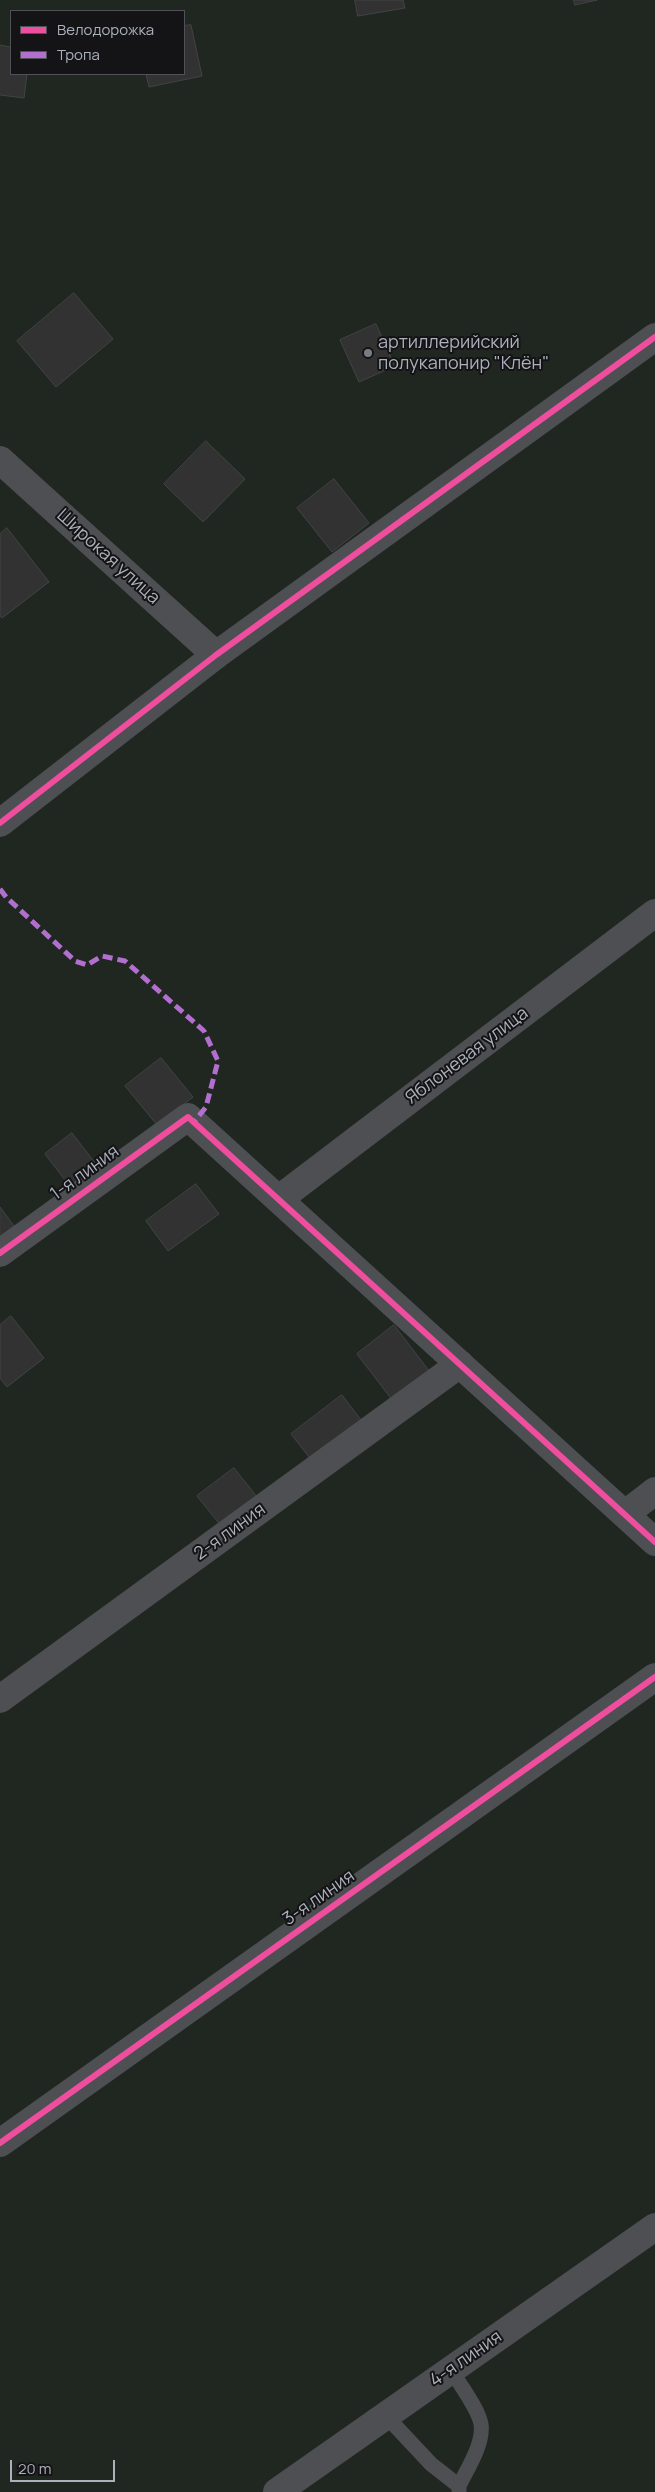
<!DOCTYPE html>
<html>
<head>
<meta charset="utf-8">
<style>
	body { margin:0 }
	#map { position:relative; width:655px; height:2492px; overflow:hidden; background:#1a1a1a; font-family:Manrope,sans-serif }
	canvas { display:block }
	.legend { position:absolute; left:10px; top:10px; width:175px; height:65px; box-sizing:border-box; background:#141416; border:1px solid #505258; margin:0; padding:6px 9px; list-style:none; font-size:15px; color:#abb0bb }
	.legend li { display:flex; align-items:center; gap:10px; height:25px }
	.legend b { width:25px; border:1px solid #505258 }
	.scale { position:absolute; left:10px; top:2460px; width:105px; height:22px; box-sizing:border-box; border:2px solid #abb0bb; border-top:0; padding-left:6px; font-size:15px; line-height:18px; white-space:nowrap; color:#abb0bb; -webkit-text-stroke:4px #141416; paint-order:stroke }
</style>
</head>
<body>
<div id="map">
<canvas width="655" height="2492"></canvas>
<ul class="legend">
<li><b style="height:6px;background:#ef4d9e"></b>Велодорожка</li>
<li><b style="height:6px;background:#b36fd0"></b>Тропа</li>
</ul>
<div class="scale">20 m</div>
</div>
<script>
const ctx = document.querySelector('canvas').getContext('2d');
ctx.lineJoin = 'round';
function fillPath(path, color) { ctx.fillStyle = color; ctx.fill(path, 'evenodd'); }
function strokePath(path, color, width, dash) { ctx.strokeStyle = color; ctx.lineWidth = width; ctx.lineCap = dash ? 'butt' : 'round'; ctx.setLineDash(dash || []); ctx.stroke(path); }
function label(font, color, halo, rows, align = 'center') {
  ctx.font = font + ' Manrope,sans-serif'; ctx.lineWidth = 4; ctx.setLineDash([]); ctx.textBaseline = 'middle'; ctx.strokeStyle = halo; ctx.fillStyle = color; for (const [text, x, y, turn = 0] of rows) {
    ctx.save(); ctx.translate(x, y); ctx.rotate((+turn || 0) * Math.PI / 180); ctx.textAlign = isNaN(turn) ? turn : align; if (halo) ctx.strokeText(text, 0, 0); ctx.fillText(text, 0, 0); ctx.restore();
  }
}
const green = new Path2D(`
	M0,0h655v2492h-655zM11,11h173v63h-173z`);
const building = new Path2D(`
	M355,0h48l2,8 -47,8z
	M574,0h23l-22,5z
	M191,25l11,51 -53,11 -3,-13h38v-48z
	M0,45l11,2v27h16l-3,24 -24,-3z
	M74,293l39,46 -57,48 -39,-46z
	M376,324l19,42 -36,16 -19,-42z
	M206,441l39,38 -42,43 -39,-38z
	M334,479l35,44 -37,29 -35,-44z
	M7,528l42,54 -47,36 -2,-2v-82z
	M161,1058l32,39 -36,28 -32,-39z
	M72,1133l27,35 -27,21 -27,-35z
	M196,1184l23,30 -51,37 -22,-30z
	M0,1207l14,19 -14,11z
	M11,1316l33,42 -37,29 -7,-9v-53z
	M394,1325l36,47 -37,29 -36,-47z
	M342,1395l22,29 -51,38 -22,-28z
	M234,1468l24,30 -37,28 -24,-30z`);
const service = new Path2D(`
	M451,2370c9,15 27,38 30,54 3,20 -14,45 -22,62v6
	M386,2416l45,48 28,22`);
const minor = new Path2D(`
	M0,460l216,195
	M0,823l216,-168 439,-318
	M279,1199l376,-286
	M0,1253l188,-136 467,425
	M625,1514l30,-23
	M0,1699l460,-335
	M0,2143l655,-466
	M277,2492l378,-265`);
const quiet = new Path2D(`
	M0,889l6,8 69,64 12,4 15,-9 23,5 79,70 14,30 -12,46 -12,15`);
const cycleway = new Path2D(`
	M0,823l216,-168 439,-318
	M0,1253l188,-136 467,425
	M0,2143l655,-466`);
const markers = [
	[368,353,5,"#787c83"]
];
const poiNames = [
	["артиллерийский",378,343],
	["полукапонир \"Клён\"",378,364]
];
const streetNames = [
	["Широкая улица",108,557,42],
	["Яблоневая улица",467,1056,-37],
	["1-я линия",85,1173,-36],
	["2-я линия",230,1532,-36],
	["3-я линия",319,1898,-35],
	["4-я линия",466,2359,-35]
];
fillPath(green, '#1f2720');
fillPath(building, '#323232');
strokePath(building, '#424346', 1);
strokePath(service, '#4d4f53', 15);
strokePath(minor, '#4d4f53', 28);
strokePath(quiet, '#b36fd0', 5, [10, 5]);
strokePath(cycleway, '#ef4d9e', 6);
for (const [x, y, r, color] of markers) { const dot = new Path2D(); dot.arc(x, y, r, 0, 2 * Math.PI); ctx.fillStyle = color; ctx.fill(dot); strokePath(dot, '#141416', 2); }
label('18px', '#abb0bb', '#141416', poiNames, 'left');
label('18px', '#abb0bb', '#141416', streetNames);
</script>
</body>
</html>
